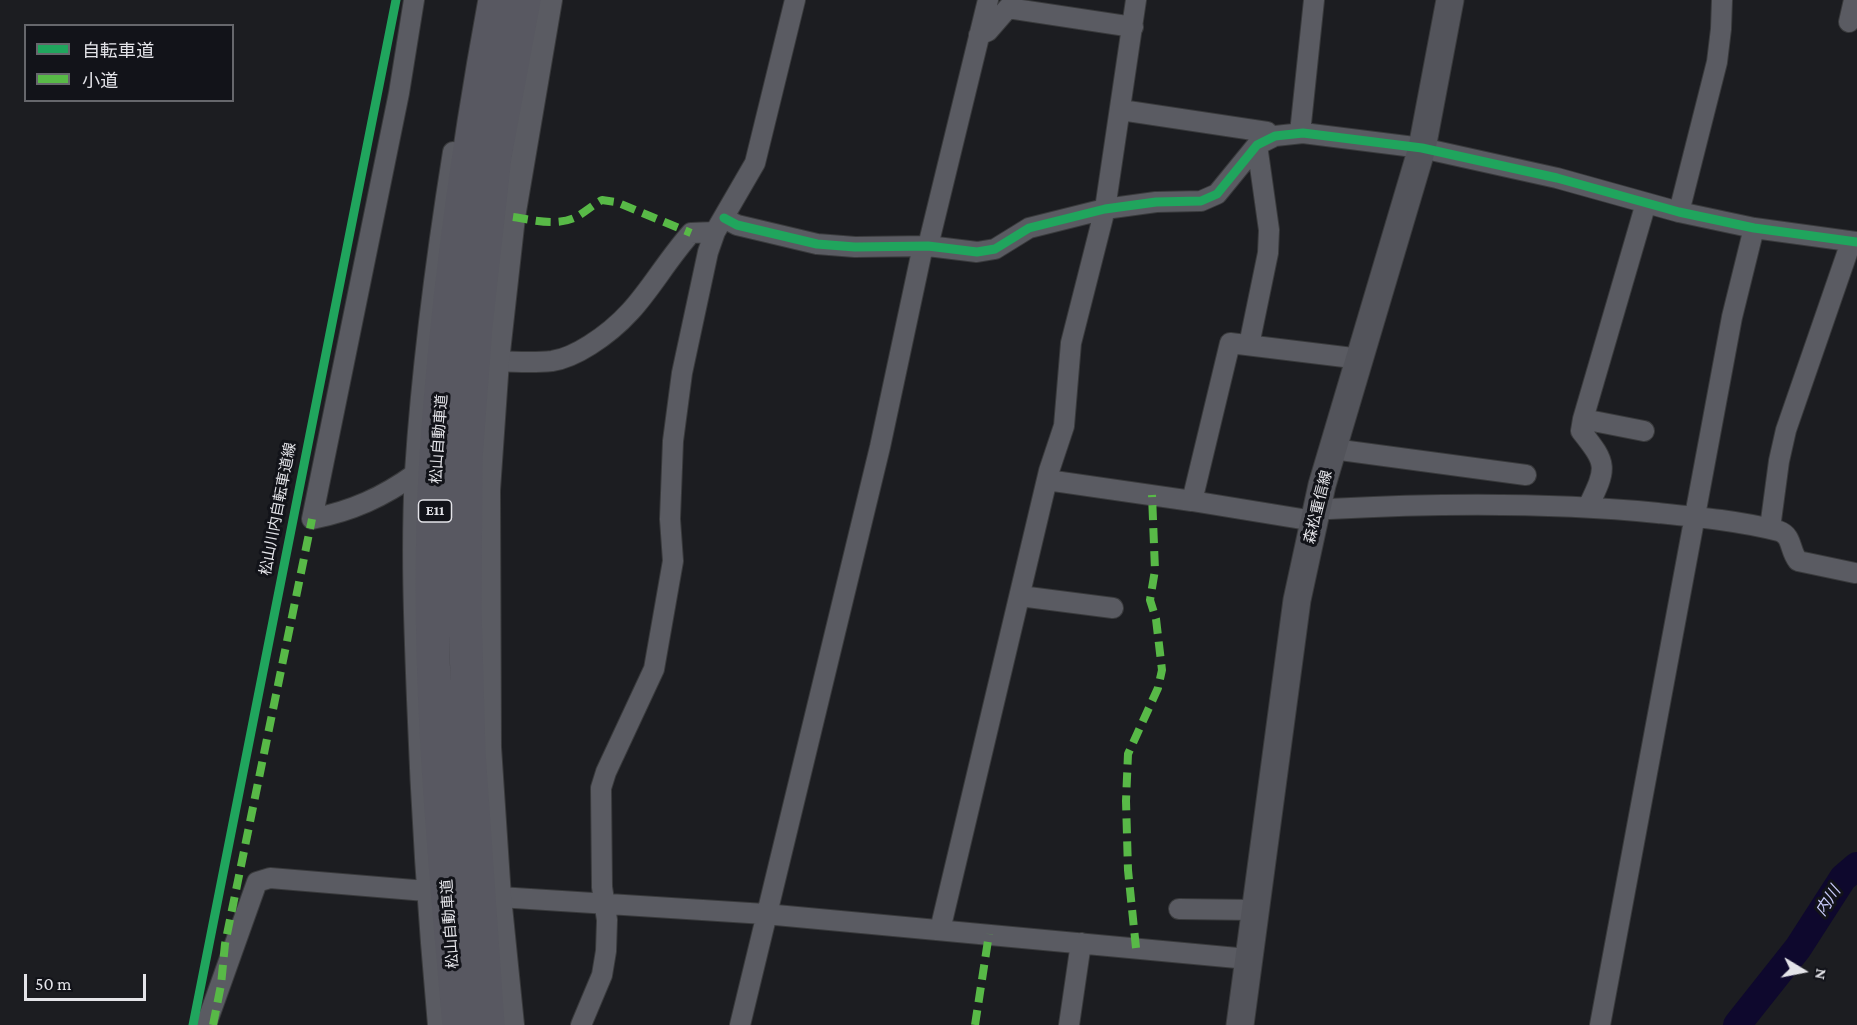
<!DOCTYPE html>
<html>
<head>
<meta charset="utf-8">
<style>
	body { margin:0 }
	#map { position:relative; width:1857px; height:1025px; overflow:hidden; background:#1c1d21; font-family:"Crimson Pro","Noto Sans JP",serif }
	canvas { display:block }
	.legend { position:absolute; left:24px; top:24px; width:210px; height:78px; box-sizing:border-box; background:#121319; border:2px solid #66676c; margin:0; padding:8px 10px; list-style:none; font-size:18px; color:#e4e4e9 }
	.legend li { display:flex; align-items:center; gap:12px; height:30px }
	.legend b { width:30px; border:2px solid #66676c }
	.north { position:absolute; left:1773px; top:941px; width:60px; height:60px; -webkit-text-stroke:4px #121319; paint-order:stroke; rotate:100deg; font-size:16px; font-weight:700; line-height:24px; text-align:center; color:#e4e4e9 }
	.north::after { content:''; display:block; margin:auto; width:21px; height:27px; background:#e4e4e9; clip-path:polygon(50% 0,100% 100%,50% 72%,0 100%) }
	.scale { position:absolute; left:24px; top:974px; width:122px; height:27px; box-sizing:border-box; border:3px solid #e4e4e9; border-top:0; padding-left:8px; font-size:18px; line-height:21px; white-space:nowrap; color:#e4e4e9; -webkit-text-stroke:4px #121319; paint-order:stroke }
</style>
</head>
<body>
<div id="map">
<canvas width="1857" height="1025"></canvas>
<ul class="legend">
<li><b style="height:8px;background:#20a55d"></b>自転車道</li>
<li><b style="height:8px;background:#58b947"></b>小道</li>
</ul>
<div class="north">N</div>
<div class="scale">50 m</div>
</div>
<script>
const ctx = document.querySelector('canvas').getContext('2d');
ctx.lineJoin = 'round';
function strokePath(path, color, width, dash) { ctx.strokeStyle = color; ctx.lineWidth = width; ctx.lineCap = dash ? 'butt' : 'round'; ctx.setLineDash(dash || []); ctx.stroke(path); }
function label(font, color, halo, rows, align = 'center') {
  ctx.font = font + ' "Crimson Pro","Noto Sans JP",serif'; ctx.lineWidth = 6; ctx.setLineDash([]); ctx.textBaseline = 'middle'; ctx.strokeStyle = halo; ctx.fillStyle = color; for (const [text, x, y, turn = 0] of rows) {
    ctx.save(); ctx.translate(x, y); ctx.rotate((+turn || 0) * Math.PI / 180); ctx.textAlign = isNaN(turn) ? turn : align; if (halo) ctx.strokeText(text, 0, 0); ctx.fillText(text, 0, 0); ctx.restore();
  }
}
const river = new Path2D(`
	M1737,1025l61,-77 45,-70 14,-12`);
const minor = new Path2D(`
	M414,0l-15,93 -87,426c40,-8 71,-22 103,-45
	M1849,22l5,-22
	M979,35l9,-4 20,-23 125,19
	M1121,110l146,22
	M1300,133l14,-133
	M1679,212l38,-150 4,-33 1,-29
	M724,218l13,7 80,19 38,3 73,-1 49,6 18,-3 34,-21 76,-19 51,-7 45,-1 16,-7 40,-49 18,-9 28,-3 119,15 135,30 122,34 75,16 103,14
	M928,246l60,-246
	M1249,345l19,-92 1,-23 -12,-85
	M497,361c18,1 37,2 55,0 14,-2 27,-9 38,-16 51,-32 64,-70 101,-112l24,-1
	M1583,419l61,12
	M1333,449l193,26
	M1047,480l145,21
	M1317,507l12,2c110,-6 219,-7 329,4 40,4 82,8 121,18 14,5 10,19 19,30l57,12
	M1588,507c19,-40 20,-42 -7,-76l2,-12 63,-216
	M1314,521l-122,-20 38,-158 131,16
	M1770,528l9,-67 7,-31 65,-188
	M1020,596l93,12
	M499,897l266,17 483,45
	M1179,909l76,1
	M940,930l109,-459 15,-45 7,-83 34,-134 31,-209
	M206,1025l51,-143 13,-4 156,13
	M438,1025c-10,-109 -17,-217 -21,-326 -3,-76 -6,-152 -2,-227 7,-108 21,-214 38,-320
	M581,1025l21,-50 4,-24 1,-31 -5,-33 -1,-99 5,-16 48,-103 19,-108 -3,-42 3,-78 9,-68 26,-121 7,-20 40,-69 40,-163
	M740,1025l140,-578 43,-201
	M1069,1025l12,-82
	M1600,1025l132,-708 22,-89`);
const tertiary = new Path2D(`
	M512,1025l-13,-128 -10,-150 -1,-257 9,-129 16,-144 37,-217`);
const secondary = new Path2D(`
	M1240,1025l57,-425 25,-115 100,-337 28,-148`);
const motorway = new Path2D(`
	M459,1025c-17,-188 -35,-380 -23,-568 10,-154 31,-306 59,-457
	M488,1025l-19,-272 -4,-144 1,-151 10,-133 19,-169 29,-156`);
const quiet = new Path2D(`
	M513,217c20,3 46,10 65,-1 8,-5 15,-11 24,-16l14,2 75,31
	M1136,948l-8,-78 -2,-69 2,-47 30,-66 4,-18 -6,-51 -6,-19 5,-30 -3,-75
	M213,1025l8,-40 4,-41 87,-425
	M975,1025l14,-91`);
const cycleway = new Path2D(`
	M724,218l13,7 80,19 38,3 73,-1 49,6 18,-3 34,-21 76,-19 51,-7 45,-1 16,-7 40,-49 18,-9 28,-3 119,15 135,30 122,34 75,16 103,14
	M193,1025l203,-1025`);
const shields = [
	[435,511,33]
];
const shieldNames = [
	["E11",435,511]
];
const streetNames = [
	["松山自動車道",439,439,-86],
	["森松重信線",1318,507,-76],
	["松山川内自転車道線",278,509,-79],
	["松山自動車道",450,924,-94]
];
const waterNames = [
	["内川",1828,901,-57]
];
strokePath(river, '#0e082d', 28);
strokePath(minor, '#393a3c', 22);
strokePath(tertiary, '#393a3c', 26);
strokePath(secondary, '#393a3c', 29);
strokePath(motorway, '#393a3c', 35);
strokePath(minor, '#5a5b62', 20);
strokePath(tertiary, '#5a5b62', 24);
strokePath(secondary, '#53545b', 27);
strokePath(motorway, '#585861', 33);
strokePath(quiet, '#58b947', 8, [15, 8]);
strokePath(cycleway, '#20a55d', 9);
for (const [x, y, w] of shields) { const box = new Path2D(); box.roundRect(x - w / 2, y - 11, w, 22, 4.5); ctx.fillStyle = '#121319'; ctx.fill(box); strokePath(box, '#e4e4e9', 1.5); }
label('bold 14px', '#e4e4e9', null, shieldNames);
label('15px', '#e4e4e9', '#121319', streetNames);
label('italic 16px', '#c8caf8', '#121319', waterNames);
</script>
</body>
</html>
